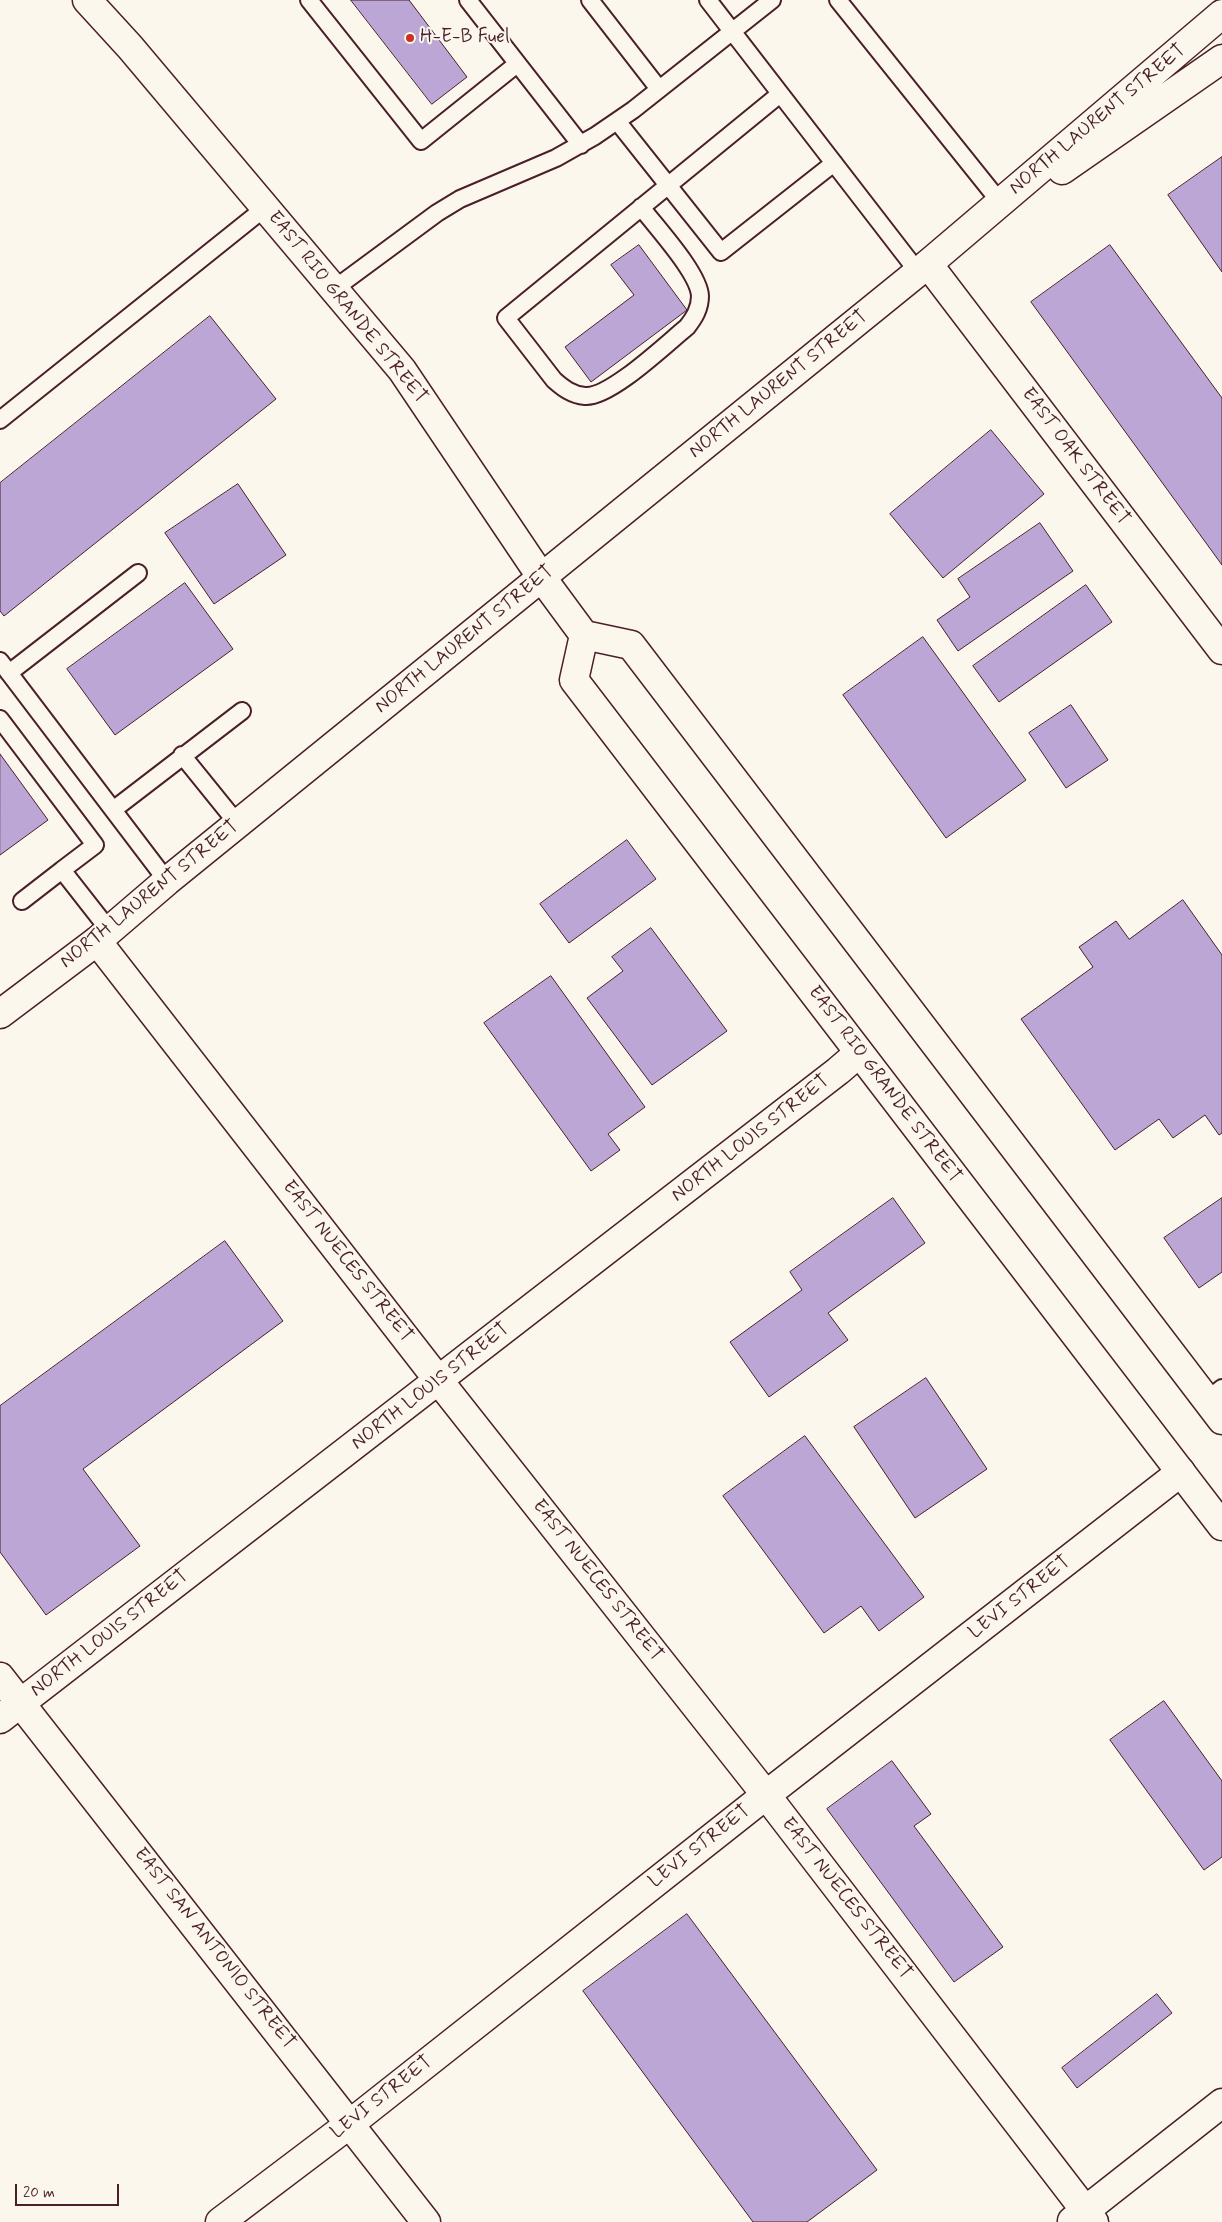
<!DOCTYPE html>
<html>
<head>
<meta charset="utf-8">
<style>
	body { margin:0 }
	#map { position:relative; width:1222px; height:2222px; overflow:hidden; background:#fbf7ec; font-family:Mynerve,sans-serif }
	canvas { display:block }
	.scale { position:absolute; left:15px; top:2184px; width:104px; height:22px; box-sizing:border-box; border:2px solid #4a1f2b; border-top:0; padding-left:6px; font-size:15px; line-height:18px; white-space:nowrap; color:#4a1f2b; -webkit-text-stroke:4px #fbf7ec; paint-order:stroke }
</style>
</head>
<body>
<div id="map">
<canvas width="1222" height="2222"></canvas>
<div class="scale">20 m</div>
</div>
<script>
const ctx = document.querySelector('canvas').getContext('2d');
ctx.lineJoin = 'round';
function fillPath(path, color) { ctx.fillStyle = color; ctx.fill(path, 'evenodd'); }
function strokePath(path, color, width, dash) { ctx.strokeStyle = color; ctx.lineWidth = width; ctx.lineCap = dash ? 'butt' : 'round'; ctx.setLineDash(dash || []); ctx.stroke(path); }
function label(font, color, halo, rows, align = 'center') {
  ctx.font = font + ' Mynerve,sans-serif'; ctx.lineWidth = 4; ctx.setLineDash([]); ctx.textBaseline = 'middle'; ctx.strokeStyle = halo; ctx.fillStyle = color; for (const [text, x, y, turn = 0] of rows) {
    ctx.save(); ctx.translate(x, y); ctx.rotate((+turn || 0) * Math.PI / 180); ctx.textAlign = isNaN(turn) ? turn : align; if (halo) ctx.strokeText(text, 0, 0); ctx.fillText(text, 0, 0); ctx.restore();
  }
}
const building = new Path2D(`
	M351,0h58l58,77 -35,27z
	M1222,157v115l-54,-77z
	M639,245l48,65 -96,72 -26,-35 69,-52 -23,-30z
	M1110,245l112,153v167l-191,-263z
	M210,316l66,83 -272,217 -4,-5v-128z
	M991,430l53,64 -101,84 -53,-64z
	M238,484l48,71 -72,49 -49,-71z
	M1040,523l33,48 -115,80 -21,-31 33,-23 -12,-18z
	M185,583l48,66 -118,86 -48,-66z
	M1086,585l26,37 -113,80 -26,-36z
	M923,637l103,143 -80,58 -103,-143z
	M1071,705l37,55 -42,28 -37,-55z
	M0,754l48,66 -48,35z
	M627,840l29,39 -87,64 -29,-39z
	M1183,900l39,55v178l-3,2 -14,-20 -32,23 -14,-19 -44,31 -94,-131 72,-52 -14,-20 37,-26 13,18z
	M651,928l76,103 -75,54 -65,-87 36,-27 -11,-14z
	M551,976l94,131 -37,27 12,16 -29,21 -107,-148z
	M893,1198l32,45 -97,70 20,27 -79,57 -39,-55 72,-52 -12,-18z
	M1222,1198v74l-23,16 -35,-50z
	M225,1241l58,80 -200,148 57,77 -94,69 -46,-63v-146z
	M926,1378l61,91 -72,49 -61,-91z
	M805,1436l119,161 -45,34 -18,-25 -37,27 -101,-137z
	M1164,1701l58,80v76l-18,13 -94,-130z
	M892,1761l39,53 -17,12 89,121 -49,35 -127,-173z
	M687,1914l190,256 -70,52h-54l-170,-231z
	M1157,1994l15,19 -95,75 -15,-20z`);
const lane = new Path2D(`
	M309,0l112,141 96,-77
	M468,0l113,145
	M590,0l69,89
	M708,0l210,272
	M838,0l162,202
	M617,121l104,131 113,-89
	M641,207c15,20 58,66 59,89 0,13 -6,22 -13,31 -21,17 -77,71 -102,69 -13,-1 -22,-8 -31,-16l-48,-62 274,-224
	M334,289l103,-76 23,-14 96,-41 39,-22 38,-26 139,-110
	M0,420l266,-213
	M0,661l167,220
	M9,673l129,-100
	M0,719l95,126 -33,25
	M182,755l55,68
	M113,810l129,-99
	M22,901l40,-31 47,60
	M1207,1400l15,-12`);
const street = new Path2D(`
	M928,264l294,386
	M97,941l342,440 327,414 328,427
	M0,1677l426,545
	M0,1719l838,-648 21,-18
	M1072,2221l150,-118
	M220,2222l131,-99 415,-328 415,-323`);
const secondary = new Path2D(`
	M1062,170l160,-111
	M0,1014l97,-73 70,-60 761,-617 294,-250`);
const primary = new Path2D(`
	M87,0l43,47 272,323 140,208 42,57 47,10 591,775
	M584,635l-10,45 648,846`);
const markers = [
	[410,38,5,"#c8321e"]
];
const poiNames = [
	["H-E-B Fuel",420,38]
];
const streetNames = [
	["NORTH LAURENT STREET",1098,120,-40],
	["EAST RIO GRANDE STREET",347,308,51],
	["NORTH LAURENT STREET",779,385,-39],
	["EAST OAK STREET",1075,457,53],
	["NORTH LAURENT STREET",465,640,-39],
	["NORTH LAURENT STREET",150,895,-39],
	["EAST RIO GRANDE STREET",884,1085,53],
	["NORTH LOUIS STREET",751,1139,-38],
	["EAST NUECES STREET",347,1262,52],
	["NORTH LOUIS STREET",431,1387,-38],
	["EAST NUECES STREET",597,1581,52],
	["LEVI STREET",1020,1598,-38],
	["NORTH LOUIS STREET",110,1634,-38],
	["LEVI STREET",700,1847,-38],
	["EAST NUECES STREET",846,1899,52],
	["EAST SAN ANTONIO STREET",214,1949,52],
	["LEVI STREET",382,2098,-38]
];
fillPath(building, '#bca6d5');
strokePath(building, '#4a1f2b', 1);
strokePath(lane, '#4a1f2b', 20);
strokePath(street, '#4a1f2b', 31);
strokePath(secondary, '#4a1f2b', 31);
strokePath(primary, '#4a1f2b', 31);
strokePath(lane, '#fbf7ec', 16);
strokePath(street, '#fbf7ec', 28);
strokePath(secondary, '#fbf7ec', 28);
strokePath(primary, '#fbf7ec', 28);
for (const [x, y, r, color] of markers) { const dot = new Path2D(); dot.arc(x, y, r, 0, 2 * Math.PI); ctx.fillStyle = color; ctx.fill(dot); strokePath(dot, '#fbf7ec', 2); }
label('19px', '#4a1f2b', '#fbf7ec', poiNames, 'left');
label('19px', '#4a1f2b', '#fbf7ec', streetNames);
</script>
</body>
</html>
